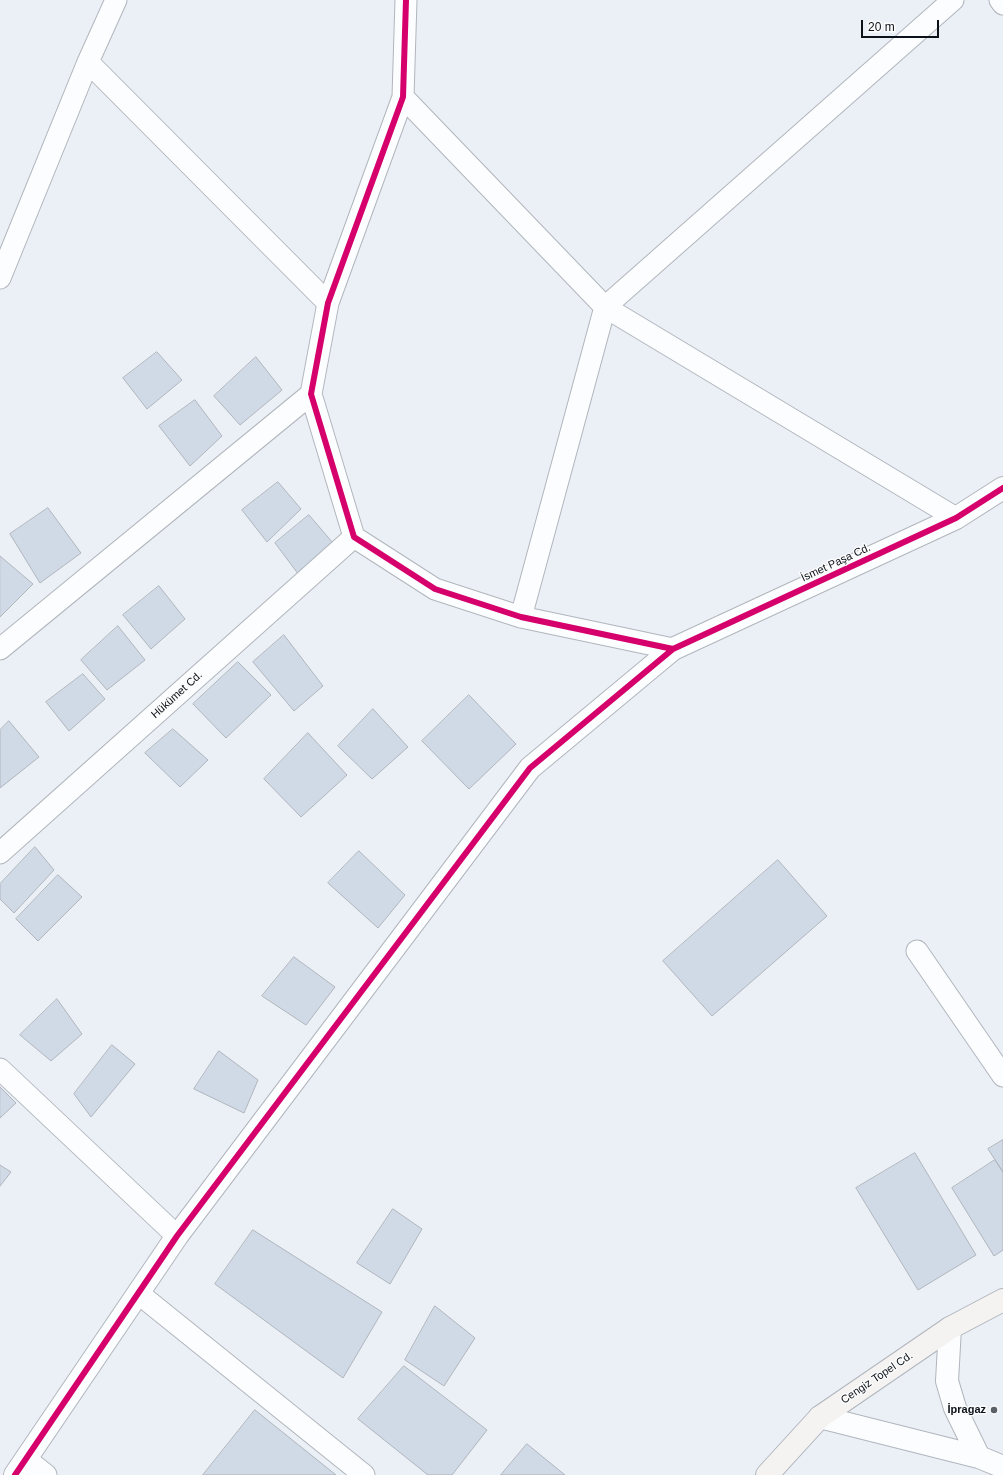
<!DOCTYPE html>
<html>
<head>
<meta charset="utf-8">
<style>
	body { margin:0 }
	#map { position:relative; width:1003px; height:1475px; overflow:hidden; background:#ebf0f7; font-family:Arial,sans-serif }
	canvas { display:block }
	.scale { position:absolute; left:861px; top:20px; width:78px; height:18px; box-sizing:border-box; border:2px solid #0c1219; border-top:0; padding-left:5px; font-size:12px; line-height:14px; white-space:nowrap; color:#0c1219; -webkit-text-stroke:3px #fbfbfb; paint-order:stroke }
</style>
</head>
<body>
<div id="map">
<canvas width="1003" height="1475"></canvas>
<div class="scale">20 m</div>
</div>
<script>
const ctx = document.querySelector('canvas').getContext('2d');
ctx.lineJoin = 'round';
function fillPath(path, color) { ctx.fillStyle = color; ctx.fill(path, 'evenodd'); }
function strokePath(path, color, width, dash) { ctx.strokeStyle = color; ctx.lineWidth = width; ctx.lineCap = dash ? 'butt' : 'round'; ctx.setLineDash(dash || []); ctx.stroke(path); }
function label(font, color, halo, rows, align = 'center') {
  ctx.font = font + ' Arial,sans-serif'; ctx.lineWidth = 3; ctx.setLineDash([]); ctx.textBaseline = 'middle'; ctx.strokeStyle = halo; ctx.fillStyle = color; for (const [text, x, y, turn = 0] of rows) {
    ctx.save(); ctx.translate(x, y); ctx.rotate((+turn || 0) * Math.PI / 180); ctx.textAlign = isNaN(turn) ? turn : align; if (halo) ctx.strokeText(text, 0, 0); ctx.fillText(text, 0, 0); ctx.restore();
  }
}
const building = new Path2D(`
	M157,352l25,28 -35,29 -24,-31z
	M256,357l26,33 -42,35 -26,-29z
	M195,400l27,36 -32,30 -31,-40z
	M278,482l23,27 -34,33 -25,-32z
	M48,508l33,45 -41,30 -30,-49z
	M309,515l24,28 -34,32 -24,-32z
	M0,556l33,28 -33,33z
	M159,586l26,33 -34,30 -28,-34z
	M118,626l27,34 -38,30 -26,-30z
	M284,635l39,51 -29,25 -41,-49z
	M238,662l33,33 -45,43 -33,-34z
	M83,674l22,25 -36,32 -23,-29z
	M469,695l47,49 -47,45 -47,-48z
	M373,709l35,38 -36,32 -34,-33z
	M9,721l30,36 -39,31v-58z
	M173,729l35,31 -28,27 -35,-34z
	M308,733l39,42 -46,42 -37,-38z
	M35,847l19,23 -40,43 -14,-14v-15z
	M359,851l46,44 -27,33 -50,-45z
	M778,860l49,56 -115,100 -49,-55z
	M58,875l24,22 -44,44 -22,-22z
	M294,957l41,30 -29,38 -44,-29z
	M57,999l25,35 -31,27 -31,-26z
	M112,1045l23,19 -44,53 -17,-23z
	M219,1051l39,29 -14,33 -50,-24z
	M0,1087l16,16 -16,15z
	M1003,1140v32l-15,-23z
	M915,1153l61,102 -58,35 -62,-102z
	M995,1160l8,12v78l-9,6 -42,-68z
	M0,1165l11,7 -11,14z
	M393,1209l29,20 -32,55 -33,-21z
	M253,1230l129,82 -39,66 -128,-94z
	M435,1306l40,32 -31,48 -39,-26z
	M404,1366l83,64 -35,45h-24l-70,-56z
	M255,1410l81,65h-133z
	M527,1444l38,31h-64z`);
const minor = new Path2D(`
	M406,0l-3,97 -75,206 -17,91 43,143 81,52 86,28 152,32
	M1000,0l3,4
	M88,62l240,241
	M403,97l202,210 351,211
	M0,278l88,-216 28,-62
	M521,617l84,-310 348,-307
	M0,649l311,-255
	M0,853l354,-316
	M917,951l86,125
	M0,1069l177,167
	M138,1293l226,182
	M26,1459l20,16`);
const tertiary = new Path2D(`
	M950,1328l-3,53 8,27 24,49
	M820,1417l159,40 24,10
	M15,1475l162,-239 353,-468 143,-119 283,-131 47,-30`);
const secondary = new Path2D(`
	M767,1475l53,-58 130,-89 53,-28`);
const cycleway = new Path2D(`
	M406,0l-3,97 -75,206 -17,91 43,143 81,52 86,28 152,32
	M15,1475l162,-239 353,-468 143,-119 283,-131 47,-30`);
const markers = [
	[994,1410,4,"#5a6067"]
];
const streetNames = [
	["İsmet Paşa Cd.",836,563,-25],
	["Hükümet Cd.",177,695,-42],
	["Cengiz Topel Cd.",877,1378,-34]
];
const poiNames = [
	["İpragaz",986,1410]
];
fillPath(building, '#d0d9e6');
strokePath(building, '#b0b5bc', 1);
strokePath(minor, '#b1b6bd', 23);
strokePath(tertiary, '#b1b6bd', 24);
strokePath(secondary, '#b1b6bd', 24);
strokePath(minor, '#fcfdfe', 21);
strokePath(tertiary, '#fcfdfe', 22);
strokePath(secondary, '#f4f3f2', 22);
strokePath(cycleway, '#d6006c', 6);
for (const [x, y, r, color] of markers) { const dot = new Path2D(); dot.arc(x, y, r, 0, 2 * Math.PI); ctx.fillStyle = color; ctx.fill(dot); strokePath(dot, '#fbfbfb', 1.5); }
label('11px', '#0c1219', '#fbfbfb', streetNames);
label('bold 11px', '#0c1219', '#fbfbfb', poiNames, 'right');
</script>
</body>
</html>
